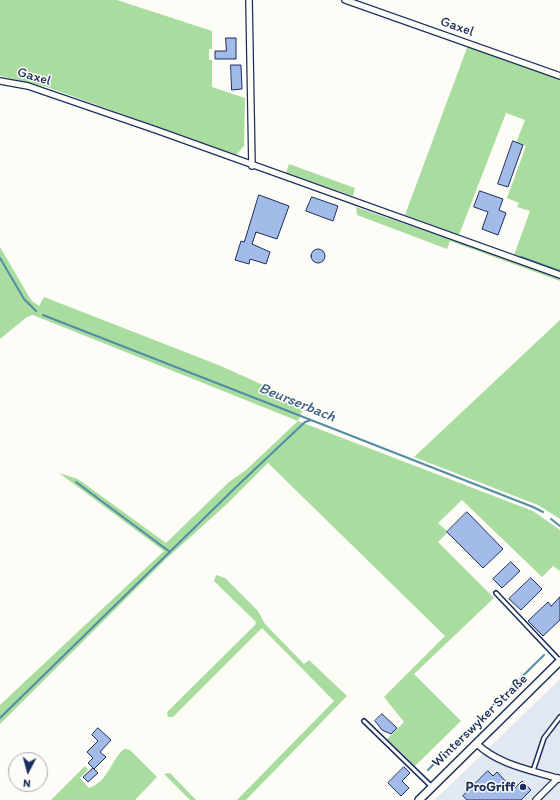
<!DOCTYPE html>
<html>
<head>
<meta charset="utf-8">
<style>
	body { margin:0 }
	#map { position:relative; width:560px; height:800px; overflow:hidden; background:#fdfcf7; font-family:Itim,sans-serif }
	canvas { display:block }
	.north { position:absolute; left:8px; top:752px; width:40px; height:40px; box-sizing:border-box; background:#fdfcf7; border:1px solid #a3aaba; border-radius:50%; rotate:186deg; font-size:11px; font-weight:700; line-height:16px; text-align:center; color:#1b2f5e }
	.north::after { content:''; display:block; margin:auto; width:14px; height:18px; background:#1b2f5e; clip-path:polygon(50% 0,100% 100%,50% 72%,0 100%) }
</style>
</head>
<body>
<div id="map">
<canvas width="560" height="800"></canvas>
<div class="north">N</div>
</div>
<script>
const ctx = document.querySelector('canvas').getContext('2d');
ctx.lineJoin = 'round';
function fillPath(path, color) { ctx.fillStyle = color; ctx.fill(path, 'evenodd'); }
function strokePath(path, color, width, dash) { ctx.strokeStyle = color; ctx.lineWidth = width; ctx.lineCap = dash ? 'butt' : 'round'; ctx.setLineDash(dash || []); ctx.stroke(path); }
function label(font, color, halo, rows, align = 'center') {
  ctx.font = font + ' Itim,sans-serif'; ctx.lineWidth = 3; ctx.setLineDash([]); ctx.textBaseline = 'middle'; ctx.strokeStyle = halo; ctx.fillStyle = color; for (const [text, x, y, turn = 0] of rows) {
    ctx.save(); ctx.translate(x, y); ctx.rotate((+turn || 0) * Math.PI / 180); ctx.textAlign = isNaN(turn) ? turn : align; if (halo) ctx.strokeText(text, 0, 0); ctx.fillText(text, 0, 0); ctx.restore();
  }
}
const built = new Path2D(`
	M560,679v121h-126l12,-11z`);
const green = new Path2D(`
	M0,0h117l95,31v18h-3v11h3v27l33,11 -1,48 -8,9 -189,-68 -47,-11z
	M468,45l92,33v193l-46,-16 16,-44 -13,-4 2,-4 -12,-5 19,-52 -10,-3 9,-23 -19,-7 -47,122 -54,-20z
	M289,164l66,24 -2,8 -67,-23z
	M356,207l204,70v4l-110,-40 -3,8 -90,-34z
	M0,247l31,53 8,6 5,-9 177,69 84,38 -7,17 235,90 27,19v41l-7,-5 -11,11 -80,-77 -24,23 10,9 -10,10 56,56 -80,76 47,47 -46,45 -28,-27 17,-17 -20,-25 61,-61 -177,-173 -41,41 -60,54 -167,166v-19l164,-154 -105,-78 19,6 88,64 63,-61 17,-12 52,-49 -265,-106 -6,2 -27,22z
	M560,320v199l-22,-14 -124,-48z
	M216,575l9,3 33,33 7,13 39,40 5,-4 38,36 -101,104h-9l97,-99 -72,-73 -89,89h-5l-1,-5 88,-87 1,-3 -42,-41z
	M124,749l6,1 27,27 -22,23h-84l34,-34 3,4 -8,8 9,10c20,-7 21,-27 35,-39z
	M170,773l26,27h1h-7l-26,-26z`);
const stream = new Path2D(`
	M521,257l39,14
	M0,258l24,41 12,12
	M43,315l490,192 10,5
	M76,482l94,70
	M551,519l9,7
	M0,718l235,-230 70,-66 6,-2
	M474,724l70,-69
	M428,770l38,-39`);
const building = new Path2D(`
	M226,38h10v21h-21v-8h11z
	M231,65h10l1,24 -10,1z
	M513,141l10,4 -15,42 -10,-3z
	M480,191l23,8 -4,11 7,3 -8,22 -16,-6 6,-17 -14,-5z
	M259,195l30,11 -12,33 -21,-7 -4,12 18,8 -4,12 -16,-5 -1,5 -14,-4 6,-19 3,1z
	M312,197l26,9 -5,15 -27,-10z
	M311 256a7 7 0 1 1 14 0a7 7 0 1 1-14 0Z
	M467,512l36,37 -20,19 -36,-36z
	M511,562l9,9 -18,17 -9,-9z
	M531,578l11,11 -21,21 -12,-11z
	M560,597v23l-17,16 -15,-15 20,-19 3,4z
	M382,714l15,14 -6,6 -9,-4 -7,-9z
	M98,728l13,12 -11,12 6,5 -12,12 -1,-1 5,5 -10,9 -5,-5 10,-9 -5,-5 5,-5 -6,-6 11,-11 -6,-6z
	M404,767l6,6 -8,8 7,7 -8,8 -13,-13z
	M488,771l5,5 4,-4 13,14 1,-2 4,4 7,-7 9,9 -10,10h-54l-4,-4z`);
const service = new Path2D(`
	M496,593l64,68
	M364,721l68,66
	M533,771l11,-33 16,-21`);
const minor = new Path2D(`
	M249,0l3,166
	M345,0l215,76
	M0,81l28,5 128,44 404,145
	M477,744c22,21 54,26 83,35
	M536,800l22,-22`);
const tertiary = new Path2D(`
	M419,800l141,-139`);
const markers = [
	[523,787,4,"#1b2f5e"]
];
const streetNames = [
	["Gaxel",457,27,19],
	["Gaxel",34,77,16],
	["Winterswyker Straße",480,721,-44]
];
const poiNames = [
	["ProGriff",515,787]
];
const waterNames = [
	["Beurserbach",297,403,22]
];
fillPath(built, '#e2e8f2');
fillPath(green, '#a9dda0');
strokePath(stream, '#538ca4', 2);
fillPath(building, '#a2bbe8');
strokePath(building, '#1b2f5e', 1);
strokePath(service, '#1b2f5e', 6);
strokePath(minor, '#1b2f5e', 8);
strokePath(tertiary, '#1b2f5e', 10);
strokePath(service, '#fdfcf7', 3);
strokePath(minor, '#fdfcf7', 5.5);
strokePath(tertiary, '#fdfcf7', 7);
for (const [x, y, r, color] of markers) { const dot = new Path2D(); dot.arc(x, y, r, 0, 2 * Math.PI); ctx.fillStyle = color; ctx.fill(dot); strokePath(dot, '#fdfcf7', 1.5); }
label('14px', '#1b2f5e', '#fdfcf7', streetNames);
label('bold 14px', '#1b2f5e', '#fdfcf7', poiNames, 'right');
label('italic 15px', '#375e81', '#fdfcf7', waterNames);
</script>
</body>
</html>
